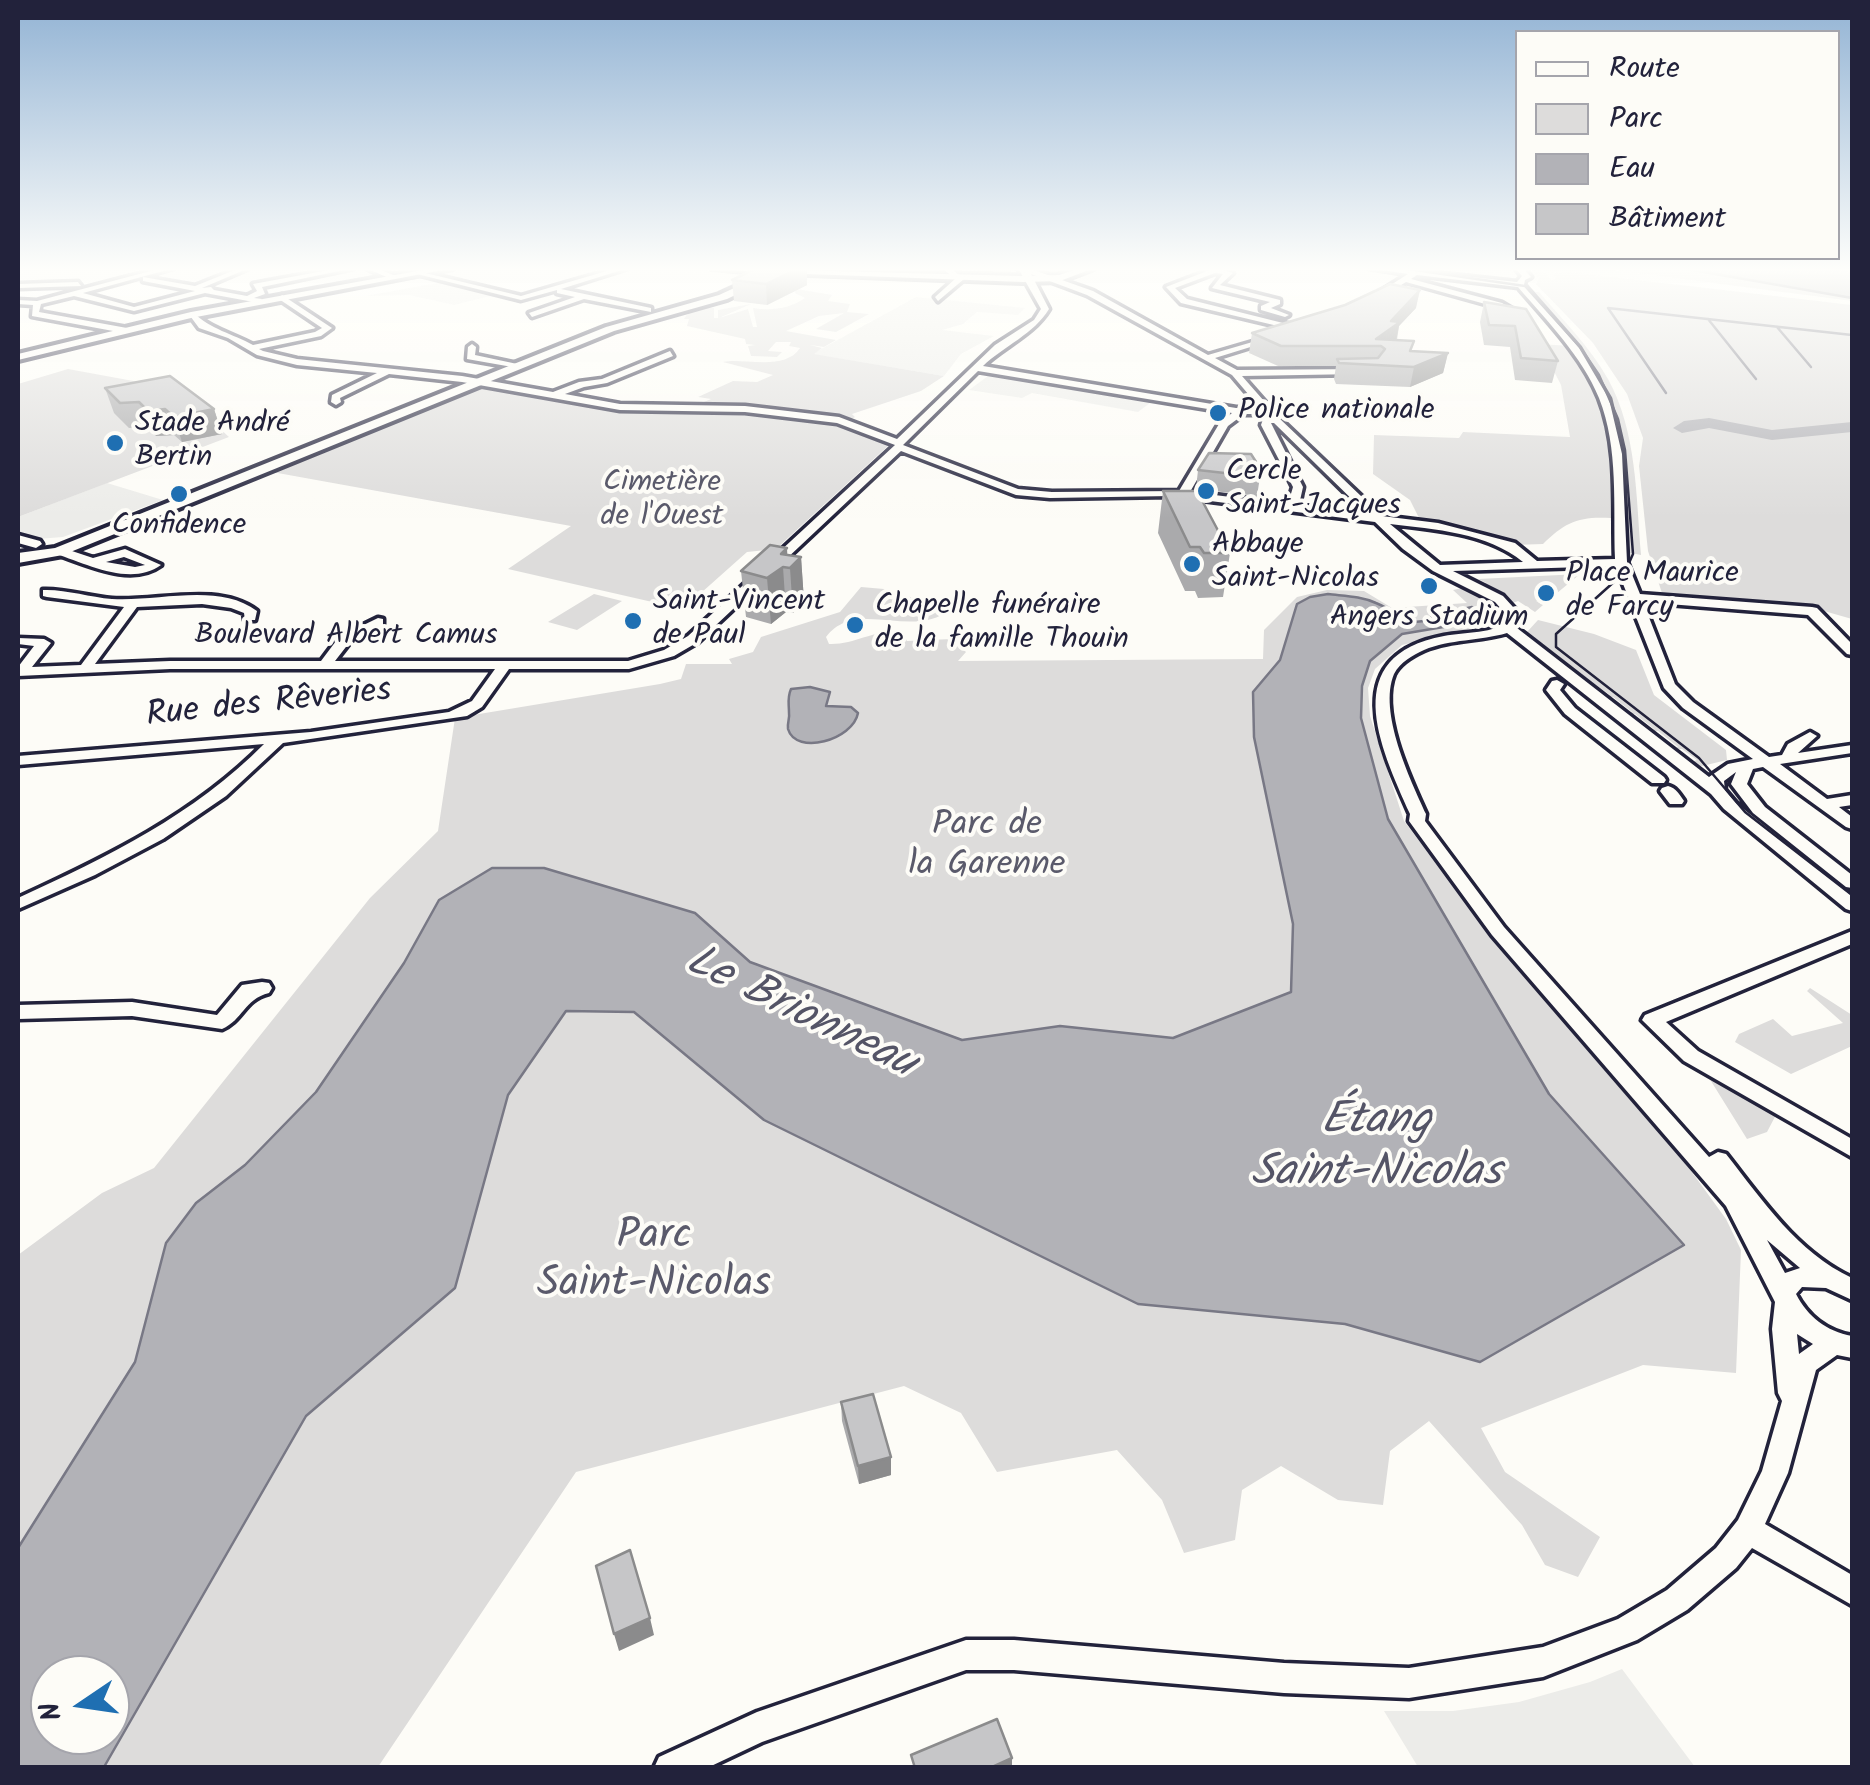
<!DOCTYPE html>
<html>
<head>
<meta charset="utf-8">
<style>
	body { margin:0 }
	#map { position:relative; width:1870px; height:1785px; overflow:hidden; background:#fdfcf7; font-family:Kalam,sans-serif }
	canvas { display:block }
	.frame { position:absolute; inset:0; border:20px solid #22223b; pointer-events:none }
	.legend { position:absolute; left:1515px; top:30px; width:325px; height:230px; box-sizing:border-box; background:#fdfcf7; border:2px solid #a5a5ac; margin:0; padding:12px 18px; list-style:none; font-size:30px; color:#22223b }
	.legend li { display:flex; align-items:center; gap:20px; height:50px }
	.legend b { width:50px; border:2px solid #a5a5ac }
	.north { position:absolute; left:30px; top:1655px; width:100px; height:100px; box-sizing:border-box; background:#fdfcf7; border:2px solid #a5a5ac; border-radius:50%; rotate:257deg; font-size:28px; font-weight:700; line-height:40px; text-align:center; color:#22223b }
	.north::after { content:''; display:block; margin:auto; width:35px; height:45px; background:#1f6fb2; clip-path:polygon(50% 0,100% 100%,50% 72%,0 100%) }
</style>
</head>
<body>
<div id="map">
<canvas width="1870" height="1785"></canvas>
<div class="frame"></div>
<ul class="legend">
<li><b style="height:12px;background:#fdfcf7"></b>Route</li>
<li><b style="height:28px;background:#dddcdb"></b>Parc</li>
<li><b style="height:28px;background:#b2b2b7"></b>Eau</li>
<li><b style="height:28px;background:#c6c6c8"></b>Bâtiment</li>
</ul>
<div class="north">N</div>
</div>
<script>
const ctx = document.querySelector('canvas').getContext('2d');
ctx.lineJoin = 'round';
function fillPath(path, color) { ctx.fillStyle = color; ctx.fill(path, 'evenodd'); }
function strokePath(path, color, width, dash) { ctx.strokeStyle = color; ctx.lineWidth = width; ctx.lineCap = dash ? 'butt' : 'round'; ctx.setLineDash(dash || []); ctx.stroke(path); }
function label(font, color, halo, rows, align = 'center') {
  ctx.font = font + ' Kalam,sans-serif'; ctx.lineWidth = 8; ctx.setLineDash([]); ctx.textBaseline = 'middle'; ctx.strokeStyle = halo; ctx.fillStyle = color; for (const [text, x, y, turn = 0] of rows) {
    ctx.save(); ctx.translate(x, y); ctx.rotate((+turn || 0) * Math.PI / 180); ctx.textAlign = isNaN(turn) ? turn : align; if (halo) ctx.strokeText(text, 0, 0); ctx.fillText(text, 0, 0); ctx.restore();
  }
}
const built = new Path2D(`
	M444,282l51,13 -41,10 -45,-10 -43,1z
	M916,297l109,11 -7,7 -41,-3 -14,12 -21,6 52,6 -33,18 -17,22 -132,-22z
	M987,372l167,28 -16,12 -106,-19 -10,5 -53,-8 19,-14z
	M107,483l56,17 -100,37 -26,2 -19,9v-31z
	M1622,1669l73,98h-277l-34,-56h69l66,-9 71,-20z`);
const green = new Path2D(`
	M1529,268h11l12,12 3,-1 -2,-6 15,-1 284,33v314l-35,-10 -153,-10 -16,-48 -9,-85 4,-28 -16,-44 -34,-51 -57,-59 3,-6z
	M1599,268h82l171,30v3z
	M796,289l36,6 -4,6 22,3 -3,8 22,2 -33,18 -20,-3 28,-16 -25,3 -33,15 50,9 -12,7 -14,-2 12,3 -8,6 130,22 -23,15 -69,23 3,3 -7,4 -98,-14 -109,-2c22,-6 44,7 70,-6l-13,-2 35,-16 24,1 16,-7 -50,-13c20,-5 61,10 77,-14l-11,-2 2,-4h-15l-8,9 14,1 -5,5 -26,-1 -3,-10 7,-1 -9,-1 -1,-5 -58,-13 2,-7h-5c5,-10 20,-12 30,-11v10h4v-8l33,-6 -32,14 29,-9 5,18h4l-4,-19c18,3 36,1 52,-10l-10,-5z
	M1532,292h7c24,28 51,55 69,87 29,53 28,116 33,176l-15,-3c9,-124 -17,-168 -94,-260z
	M1540,344l31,2c34,53 47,108 40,172 -32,-2 -46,4 -68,26l-30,1 -92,-23 -11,-22 -37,-26 1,-39 85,3 4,-6 107,5 -9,-52z
	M68,369l109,20 52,48 -211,80v-133z
	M474,385l143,24 126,2 92,11 54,23 -113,104 -29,3 -64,57 -175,-40 63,-43 -299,-54z
	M1580,574l-35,29 -9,-2 7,4 -8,7 -17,-11 -16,6 3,4 -22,1 3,13 -84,20 -27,24 -7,19 2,28 34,105 103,135 144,168 11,7 64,88 15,31 -5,123 -93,-8 -162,63 24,44 95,65 -22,40 -33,-12 -23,-40 -93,-104 -39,30 -7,54 -45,-5 -57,-34 -39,24 -7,50 -51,13 -22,-53 -45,-50 -120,22 -36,-59 -57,-27 -328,86 -198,295h-274l202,-351 149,-128 53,-193 58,-84 68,1 130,108 374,184 207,20 135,38 203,-117 -134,-151 -160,-274 -28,-102 1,-32 8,-25 36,-29c-36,-46 -56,-34 -109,-28l-17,56 -27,32 5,64 35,168 -2,69 -118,45 -113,-12 -98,14 -212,-78 -55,-49 -256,-13 -35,63 -88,129 -71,73 -49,38 -30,40 -31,119 -117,186v-293l84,-62 52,-25 216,-270 68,-67 17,-113 205,-34 21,-5 5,-15h46l-3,-5 24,-7 8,-15 79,-25 21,-25 23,2 66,20c-36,32 -94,-12 -124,28l3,7c26,1 46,-15 73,-13l5,10 45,-2 14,13 -8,9 305,-2 1,-29 33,-33 30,-7 37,1 28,17 75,-5 -14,-13 33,-7 -8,-4z
	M594,594l28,7 -45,29 -29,-8z
	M1538,620l56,14 42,16 18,45 72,55 1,10 -29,7 -7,-5 6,-2 -15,-11h-12l8,-2 -20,-16 -9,1 5,-3 -19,-15h-11l8,-2 -19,-15 -8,2 5,-4 -18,-13 -9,1 5,-4 -17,-13h-10l7,-2 -22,-17h-9l6,-2 -16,-13z
	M1810,988l42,27v31l-61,28 -56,-32 4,-8 34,-15 19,17 51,-13 -36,-32z
	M1701,1065l77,46 -11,21 -20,7z`);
const water = new Path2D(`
	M1681,268h171v30z
	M1328,594c16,2 33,2 48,9 33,13 11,23 58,17l-3,-4 41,-9 10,8 -5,2 2,4 -77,13 -32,27 -8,25 -1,32 27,101 161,275 135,151 -204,117 -135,-38 -207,-20 -374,-184 -130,-108 -68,-1 -58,84 -53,193 -149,128 -202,351h-86v-219l117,-186 31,-119 30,-40 49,-38 71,-73 88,-129 35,-63 53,-32h52l151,45 55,49 212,78 98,-14 113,12 118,-46 2,-68 -39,-187 -1,-45 27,-32 17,-56 13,-7zM110,1675v60h-60v-60z
	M810,687l20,5 -4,14 25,1 7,6c-5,27 -62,43 -70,16 -1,-6 2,-11 1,-16 0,-10 -2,-15 2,-24z`);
const stream = new Path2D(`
	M1708,319l48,60
	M1777,327l34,40
	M1666,393l-58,-85 244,27`);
const river = new Path2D(`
	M1709,418l63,12 80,-8v10l-80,8 -63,-12 -27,5 -9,-5 11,-7z`);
const minor = new Path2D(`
	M162,268h12l-91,25 51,14 61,-16 -52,-10v-4l52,9 45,-18h9l-47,20 9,-1 3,3 33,6 10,-5 -4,-7 87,-16h14l-92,19 3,7 -11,4 8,1 -3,4 -54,-10 -71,18 -60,-15 -33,8 -2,8 88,16 -3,5 -92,-17 1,-11 -15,-1v-4l19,1z
	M366,268h10l22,9 -7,2z
	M617,268h11l-67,21 90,19v4l-67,-13 -52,18 -3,-4 46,-16 -18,-4v-3l-36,10 -108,-27 4,-2 104,25z
	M942,268h8l14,11 -26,22 -3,-4 20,-18z
	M1018,268h10l65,23 115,64 65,-19v4l-58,18 22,12 125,-1 -3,5 -117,2 37,42 103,98 56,7 77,20 22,18 78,-2c-2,-52 4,-111 -16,-161 -17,-42 -52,-77 -81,-111l-101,-12 -6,4 91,24 15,9 -3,4 -18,-9 -90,-25 -28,17 -3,-4 33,-21 -39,-6h21l127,14 5,-6 -7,-8h8l8,9 -6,3 -1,5 55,63 30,51 13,55 5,108 13,32 172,13 5,1 35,36v11l-5,-1 -39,-39 -165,-13 32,82 18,18 76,55 13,-2 6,-11 22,-12 7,4 -19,17 54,-8v8l-72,11 47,35 25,-4v10l-13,2 13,10v12l-6,-2 -83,-60 -10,2 -6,15 18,23 87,68v13l-6,-1 -93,-74 -22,-29 5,-12 -12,9 1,9 11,13 116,93v15l-6,-2 -122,-100 -13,-15 -204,-161c-27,8 -57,6 -83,17 -11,5 -24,12 -30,24 -16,38 16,105 32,140l-1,7 79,106 205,230 9,-5 8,2c37,47 71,98 126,124v22l-26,-12 -24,-1 -6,7c12,23 30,37 56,42v22l-15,-3 -21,15 -28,103 -23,51 87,51v30l-100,-57 -16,20 -49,42 -50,30 -94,37 -134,21 -125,-5 -270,-23h-48l-204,72 -55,26h-53l5,-11 98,-45 209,-72h48l270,23 125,5 134,-21 75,-28 49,-29 49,-42 22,-28 24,-49 20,-70 -4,-8 -6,-64 3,-27 -49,-96 -234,-271 -83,-114 1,-7c-31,-69 -72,-158 34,-178 21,-4 50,-2 67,-16l-16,-18 -62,-31 -30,-22 -28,-27 -204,-26 -121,2 -34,-3 -115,-44 -203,191 -24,14 -45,13h-120l-27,38 -15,9 -184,27 -57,53 -63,43 -68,36 -77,34v-11c89,-41 176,-83 246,-154l-246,21v-9l293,-24 138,-20 23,-11 23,-32h-325l-152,7v-9l16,-21 -16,-2v-6l26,1 7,4 -19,24 49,-2 43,-58 -77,-10 -4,-1v-6c22,-1 46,7 69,9 46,3 106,-17 145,12l-2,9h-10l-1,-7 -13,-5 -29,-4 -65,3 -42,57 75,-3h151l18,-24 39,-19 5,1v6l-34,18 -14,18h293l36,-11 24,-14 207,-191 -58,-22 -92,-11 -125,-2 -158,-28 -73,-8 -49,24 1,4 -5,3 -5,-3 1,-7 45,-22 -80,-8 -40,-10 -29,-17 -29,-10 -11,-15h6c16,16 39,21 59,32l62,-13 7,-4 -43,-29 3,-4 50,33 -11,8 -62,13 4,2 34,8 165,17 91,16 26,-10 23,-3 68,-28 3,5 -66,27 -23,4 -19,7 55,10 125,2 94,11 58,22 98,-94 39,-25 7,-11zM1031,274l56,21 145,80 28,33h-24l-253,-42c21,-20 51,-32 66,-57zM978,371l254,42 -13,11 -40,67 -127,1 -34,-3 -115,-44zM1244,414h21l4,4 -6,1 -2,6 32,62 -5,17 -98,-12 38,-66zM1271,423h3l93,91 -68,-9 4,-18zM1390,524c44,5 98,9 133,38l-83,3zM1616,566l48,122 19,20 70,51 -25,5 -19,13 -192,-149 8,-8 -22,-24 -50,-25zM1767,1240l33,28 -15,5zM1797,1334l16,10 -14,10z
	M1215,268h9l-1,2 10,3 -13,12 60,15v4l-9,4 18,7 -4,2 -24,-7v-4l9,-4 -58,-14 11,-14 -8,-1 -40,15 12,11 112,28v4l-118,-28 -15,-16z
	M78,282l3,4 -63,2v-4z
	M472,344l4,3 -1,8 47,10 -4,3 -51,-9 1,-12z
	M18,535l22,6 2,3 -6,4 -18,-5z
	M60,547l33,11 32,-9 36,16c-30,22 -74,-1 -105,-11l-2,-3zM124,557l21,8 -10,2 -29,-5z
	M1557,680l7,4 -4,6 15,18 89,69 2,3 -2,3h-12l-87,-69 -19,-24 6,-9z
	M1668,786c8,2 12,9 16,15l-2,3h-12l-10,-13 2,-3z
	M1852,931v13l-186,78 32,29 154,88v18l-168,-96 -42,-41 3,-5z
	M262,982l7,1 3,5 -3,5c-25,6 -26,27 -47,36l-90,-13 -114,3v-14l114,-3 85,13 25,-30z`);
const major = new Path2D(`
	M434,268h19l-262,50 -173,42v-6l173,-42z
	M712,268l311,8 36,-1 22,-7h13l-34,13 -37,1 -242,-9 -54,26 -113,32 -551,224 -45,8v-10l37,-5 551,-221 113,-32 48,-22z`);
const tram = new Path2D(`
	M1401,268l124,18 55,61 19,28 19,44 7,31 8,104 -8,18 -69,62v13l143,111 46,54 107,83`);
const wall = new Path2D(`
	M757,268h50v17l-40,20 -33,-4 -2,-21z
	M1484,302l74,59 -6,22 -37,-3 -5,-33 -26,-2 -4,-23z
	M1416,308l-17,18 -2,14 15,11 36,2 -5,20 -33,14 -74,-3 -2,-5 2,-13h-58l-29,-13 3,-20z
	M105,388l109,21 8,25 -40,8 -8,-7 -18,1 -8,-9 -19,1 -15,-15z
	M1198,470l62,7 -3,19 -61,-7z
	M1163,491l67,62 -7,44 -25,1 -3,-7h-10l-27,-58z
	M787,555l14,2 3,44 -11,12 -7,-1 -15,12 -25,-7 -5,-46z
	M841,1402l50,73 -32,9 -17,-63z`);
const shadedWall = new Path2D(`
	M799,268h8v17l-40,20 -1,-21z
	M1420,290l-4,18 -17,18 -3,15 -20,-2 15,-18z
	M1448,353l-5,20 -33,14 4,-20z
	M165,409l9,26 -18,1 -8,-25z
	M214,409l8,25 -40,8 -8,-25z
	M787,548l1,20 -5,-1 3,45 -15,12 -4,-46 14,-24z
	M801,557l3,44 -11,12 -3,-45z
	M891,1457v18l-32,9 -1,-18z
	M650,1618l4,17 -35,16 -5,-17z
	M1012,1758v10h-22z`);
const building = new Path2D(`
	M757,268h42l-33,16 -34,-4z
	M1390,284l30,6 -29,31 9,1 -24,17 38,2 -4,10 38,2 -34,14 -75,-4 -2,-4 41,-1 7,-9 -4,-3h-100l-29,-13 93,-28z
	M1484,302l42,7 32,52 -37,-3 -6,-32 -26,-1z
	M170,376l44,33 -40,8 -9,-8 -17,2 -9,-9 -19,1 -15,-15z
	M1209,453l42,1 9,14v9l-62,-7z
	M1163,491h34l33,62h-26l-4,-6h-10z
	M770,545l17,3 -6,6 20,3 -11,11 -7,-1 -16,11 -26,-7z
	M873,1394l18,63 -33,9 -17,-64z
	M630,1550l20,68 -36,16 -18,-68z
	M997,1719l15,39 -22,10h-75l-4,-13z`);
const markers = [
	[1218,413,10,"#1f6fb2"],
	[115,443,10,"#1f6fb2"],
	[1206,491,10,"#1f6fb2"],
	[179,494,10,"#1f6fb2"],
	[1192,564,10,"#1f6fb2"],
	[1429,586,10,"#1f6fb2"],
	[1546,593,10,"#1f6fb2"],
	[633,621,10,"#1f6fb2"],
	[855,625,10,"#1f6fb2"]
];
const farPoinames = [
	["Police nationale",1238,413],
	["Stade André",135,426],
	["Bertin",135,460],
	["Cercle",1226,474],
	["Saint-Jacques",1226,508],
	["Confidence",179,528,"center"],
	["Abbaye",1212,547],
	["Saint-Nicolas",1212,581],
	["Place Maurice",1566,576],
	["de Farcy",1566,610],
	["Saint-Vincent",653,604],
	["de Paul",653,638],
	["Chapelle funéraire",875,608],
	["de la famille Thouin",875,642],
	["Angers Stadium",1429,620,"center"]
];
const farParknames = [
	["Cimetière",662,485],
	["de l'Ouest",662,519]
];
const farStreetnames = [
	["Boulevard Albert Camus",346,638]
];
const streetNames = [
	["Rue des Rêveries",269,706,-6]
];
const parkNames = [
	["Parc de",987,828],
	["la Garenne",987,868]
];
const nearParknames = [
	["Parc",654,1240],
	["Saint-Nicolas",654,1288]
];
const nearWaternames = [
	["Le Brionneau",799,1016,26],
	["Étang",1376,1124],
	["Saint-Nicolas",1376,1176]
];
fillPath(built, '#ecece9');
fillPath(green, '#dddcdb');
fillPath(water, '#b2b2b7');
strokePath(water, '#787885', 2.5);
strokePath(stream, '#787885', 2.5);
fillPath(river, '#b2b2b7');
strokePath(minor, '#22223b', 7);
strokePath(major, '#22223b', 8);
fillPath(minor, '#fdfcf7');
fillPath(major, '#fdfcf7');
strokePath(tram, '#22223b', 2.5);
fillPath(wall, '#aaaaac');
fillPath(shadedWall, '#8b8b8c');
fillPath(building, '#c6c6c8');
strokePath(building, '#8b8b8c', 2.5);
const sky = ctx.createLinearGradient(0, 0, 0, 518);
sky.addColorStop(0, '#92b3d4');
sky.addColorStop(0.52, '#fefefb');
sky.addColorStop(1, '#fefefb00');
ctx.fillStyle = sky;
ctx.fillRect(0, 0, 1870, 518);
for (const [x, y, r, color] of markers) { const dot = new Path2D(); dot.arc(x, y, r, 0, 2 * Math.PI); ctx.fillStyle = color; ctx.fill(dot); strokePath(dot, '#fdfcf7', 4); }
label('30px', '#22223b', '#fdfcf7', farPoinames, 'left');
label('30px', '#5a5a6b', '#fdfcf7', farParknames);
label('30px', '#22223b', '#fdfcf7', farStreetnames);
label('35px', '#22223b', '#fdfcf7', streetNames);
label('35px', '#5a5a6b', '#fdfcf7', parkNames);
label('42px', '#5a5a6b', '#fdfcf7', nearParknames);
label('italic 45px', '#545466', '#fdfcf7', nearWaternames);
</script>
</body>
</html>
